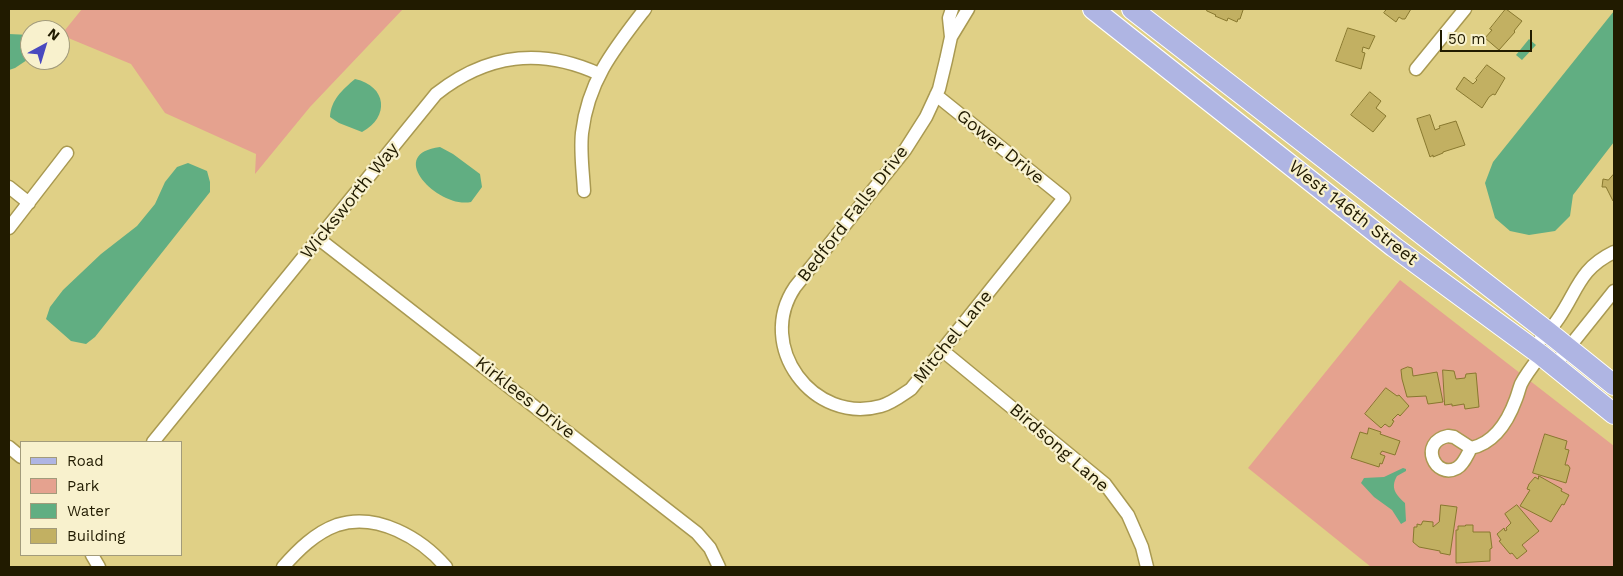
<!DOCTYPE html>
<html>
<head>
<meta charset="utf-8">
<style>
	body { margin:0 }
	#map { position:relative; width:1623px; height:576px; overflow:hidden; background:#e0d086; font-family:"Work Sans",sans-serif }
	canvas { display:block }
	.frame { position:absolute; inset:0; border:10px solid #211b00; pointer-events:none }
	.legend { position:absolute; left:20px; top:441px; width:162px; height:115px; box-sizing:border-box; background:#f8f1cd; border:1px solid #a29b7b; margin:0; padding:6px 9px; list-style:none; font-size:15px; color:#211b00 }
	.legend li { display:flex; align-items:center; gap:10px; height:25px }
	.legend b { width:25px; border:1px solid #a29b7b }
	.north { position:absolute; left:20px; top:20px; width:50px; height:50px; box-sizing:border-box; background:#f8f1cd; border:1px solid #a29b7b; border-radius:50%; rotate:39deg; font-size:14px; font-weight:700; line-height:20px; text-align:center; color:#211b00 }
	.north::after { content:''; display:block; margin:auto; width:18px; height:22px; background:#4949bf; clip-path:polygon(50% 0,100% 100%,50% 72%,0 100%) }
	.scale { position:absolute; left:1440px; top:30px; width:92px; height:22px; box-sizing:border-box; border:2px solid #211b00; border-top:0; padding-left:6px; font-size:15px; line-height:18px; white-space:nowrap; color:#211b00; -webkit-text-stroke:4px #f8f1cd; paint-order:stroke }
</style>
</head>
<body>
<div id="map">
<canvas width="1623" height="576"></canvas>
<div class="frame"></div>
<ul class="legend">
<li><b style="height:6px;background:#afb5e3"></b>Road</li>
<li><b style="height:14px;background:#e5a28f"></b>Park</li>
<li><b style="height:14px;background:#61ae82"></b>Water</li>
<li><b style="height:14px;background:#c2b062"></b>Building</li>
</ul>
<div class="north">N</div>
<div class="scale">50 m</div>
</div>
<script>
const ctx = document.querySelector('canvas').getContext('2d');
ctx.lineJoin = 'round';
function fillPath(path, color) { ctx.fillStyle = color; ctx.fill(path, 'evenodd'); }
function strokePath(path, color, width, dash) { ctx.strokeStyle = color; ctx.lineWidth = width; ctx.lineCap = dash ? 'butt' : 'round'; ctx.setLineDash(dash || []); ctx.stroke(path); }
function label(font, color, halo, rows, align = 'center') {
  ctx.font = font + ' "Work Sans",sans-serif'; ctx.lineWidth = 4.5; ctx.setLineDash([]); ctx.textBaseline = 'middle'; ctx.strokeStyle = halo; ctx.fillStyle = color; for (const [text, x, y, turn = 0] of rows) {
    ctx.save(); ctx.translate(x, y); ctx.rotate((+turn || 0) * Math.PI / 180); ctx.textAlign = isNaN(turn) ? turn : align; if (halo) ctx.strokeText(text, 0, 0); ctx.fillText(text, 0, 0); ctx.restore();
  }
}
const green = new Path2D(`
	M82,9h321l-93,98 -55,67 1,-20 -91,-41 -34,-49 -70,-29z
	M1400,280l214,166v121h-243l-123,-99z`);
const water = new Path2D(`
	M1614,11v131l-41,53 -3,21 -15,15 -26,4 -19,-4 -15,-13 -10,-35 8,-21z
	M9,34l21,1v23l-15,10 -6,2z
	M1529,39l7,6 -14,15 -6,-5z
	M355,79c32,7 35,38 7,53l-23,-9 -9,-6c1,-17 12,-27 25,-38z
	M440,147l13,7 27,20 2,13 -11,15c-32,7 -87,-48 -31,-55z
	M188,163l19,8 3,11v10l-115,145 -9,7 -15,-3 -25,-22 4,-12 13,-17 38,-36 36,-28 18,-22 10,-22 12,-15z
	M1403,468l3,1v2l-9,5c-7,12 -1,19 8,27l1,18 -5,3 -9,-14 -18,-13 -13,-14 3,-5 20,-1z`);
const building = new Path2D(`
	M1207,9h36v1l-3,9h-2l-1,3 -9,-4 -1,3 -12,-5 1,-1 -9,-4z
	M1387,9h24l-6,10h-3l-3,-2 -3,5 -12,-9z
	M1506,9l16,12 -8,10 1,1 -16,18 -14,-12 7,-8 -2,-1z
	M1348,28l27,8 -6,13 -6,-2 -1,5 3,1 -4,16 -25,-8z
	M1487,65l18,13 -10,17 -2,-1 -4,3 -7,11 -26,-19 8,-12 9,7 4,-4 -1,-1z
	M1370,92l11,9 -5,7 10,8 -13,16 -22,-17z
	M1430,115l5,15 5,-2 -1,-2 17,-5 9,24 -22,7v1l-10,4v-2l-3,2 -13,-38z
	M1614,174v26l-1,1 -7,-14h-4l1,-8 5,1z
	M1408,367l4,1 1,8 24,-4 6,30 -15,2 -2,-8 -19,1 -5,-18 -1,-9z
	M1443,370l11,1 2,8 9,-1 1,-4 10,-1 3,34 -14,2 -1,-5 -12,2v-2l-7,1z
	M1386,388l11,8 2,-1 10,11 -9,10 -2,-2 -6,6 2,1 -3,5 -2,1 -4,-3 -4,4 -16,-14z
	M1369,428l12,4 -1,2 20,7 -5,14 -13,-4 -2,3 5,2 -3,8 -2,-1 -1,4 -28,-9 9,-26 7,2z
	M1545,434l22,7 -2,8 4,1 -4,15h3l2,3 -4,15 -33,-10z
	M1539,476l23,13 -1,2 8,4 -5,10 -2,-1 -11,18 -31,-16 10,-16 -3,-1 2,-5 6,-7 3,2z
	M1441,505l16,2 -7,48 -10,-2v-2l-21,-4 -6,-5 1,-15h3v-3l4,1 2,-4 10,1v5l6,-5z
	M1517,505l22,26 -17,14 5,6 -10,8 -5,-6 -2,1 -11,-13 2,-1 -4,-6 7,-6 1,3 2,-1 -1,-2 5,-5 -6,-9z
	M1466,525h7v7h17l2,16 -2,1v12l-34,2v-33h2v-4h7z`);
const street = new Path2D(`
	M951,37l17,-28
	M1416,69l49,-60
	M936,95l128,103 -153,191c-9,6 -19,14 -30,17 -68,19 -126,-60 -86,-119l110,-137 21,-33 13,-28 7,-29 5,-23 -2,-19 3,-9
	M9,187l20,16
	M584,191c-1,-19 -4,-39 -2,-58 6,-52 32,-84 63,-124
	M9,228l58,-75
	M319,239l378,294 13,15 9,19
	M1532,348c9,-9 19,-18 26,-29 20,-29 21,-50 56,-67
	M943,351l162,133 23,31 14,32 5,20
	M1554,366l60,-75
	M1448,436l6,1 17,11c-4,7 -7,16 -14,20 -22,12 -39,-26 -9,-32z
	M153,442l283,-348c51,-40 104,-47 163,-20
	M9,447l12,10
	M1471,448c24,-5 37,-27 45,-49 2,-5 3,-10 5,-15 5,-10 13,-20 20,-29
	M92,555l7,12
	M283,567c15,-17 32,-34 54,-42 40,-13 84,13 109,42`);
const primary = new Path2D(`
	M1093,9l301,238 147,108 73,59
	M1132,9l416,323 66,53`);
const streetNames = [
	["Gower Drive",1000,147,39],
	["Wicksworth Way",350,201,-51],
	["West 146th Street",1353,213,38],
	["Bedford Falls Drive",853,214,-52],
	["Mitchel Lane",953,337,-51],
	["Kirklees Drive",525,398,38],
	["Birdsong Lane",1059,448,41]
];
fillPath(green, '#e5a28f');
fillPath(water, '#61ae82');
fillPath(building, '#c2b062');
strokePath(building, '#88782f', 1);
strokePath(street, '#a99951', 15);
strokePath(primary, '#fff', 22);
strokePath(street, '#fff', 12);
strokePath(primary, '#afb5e3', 20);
label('18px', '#211b00', '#f8f1cd', streetNames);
</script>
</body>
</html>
